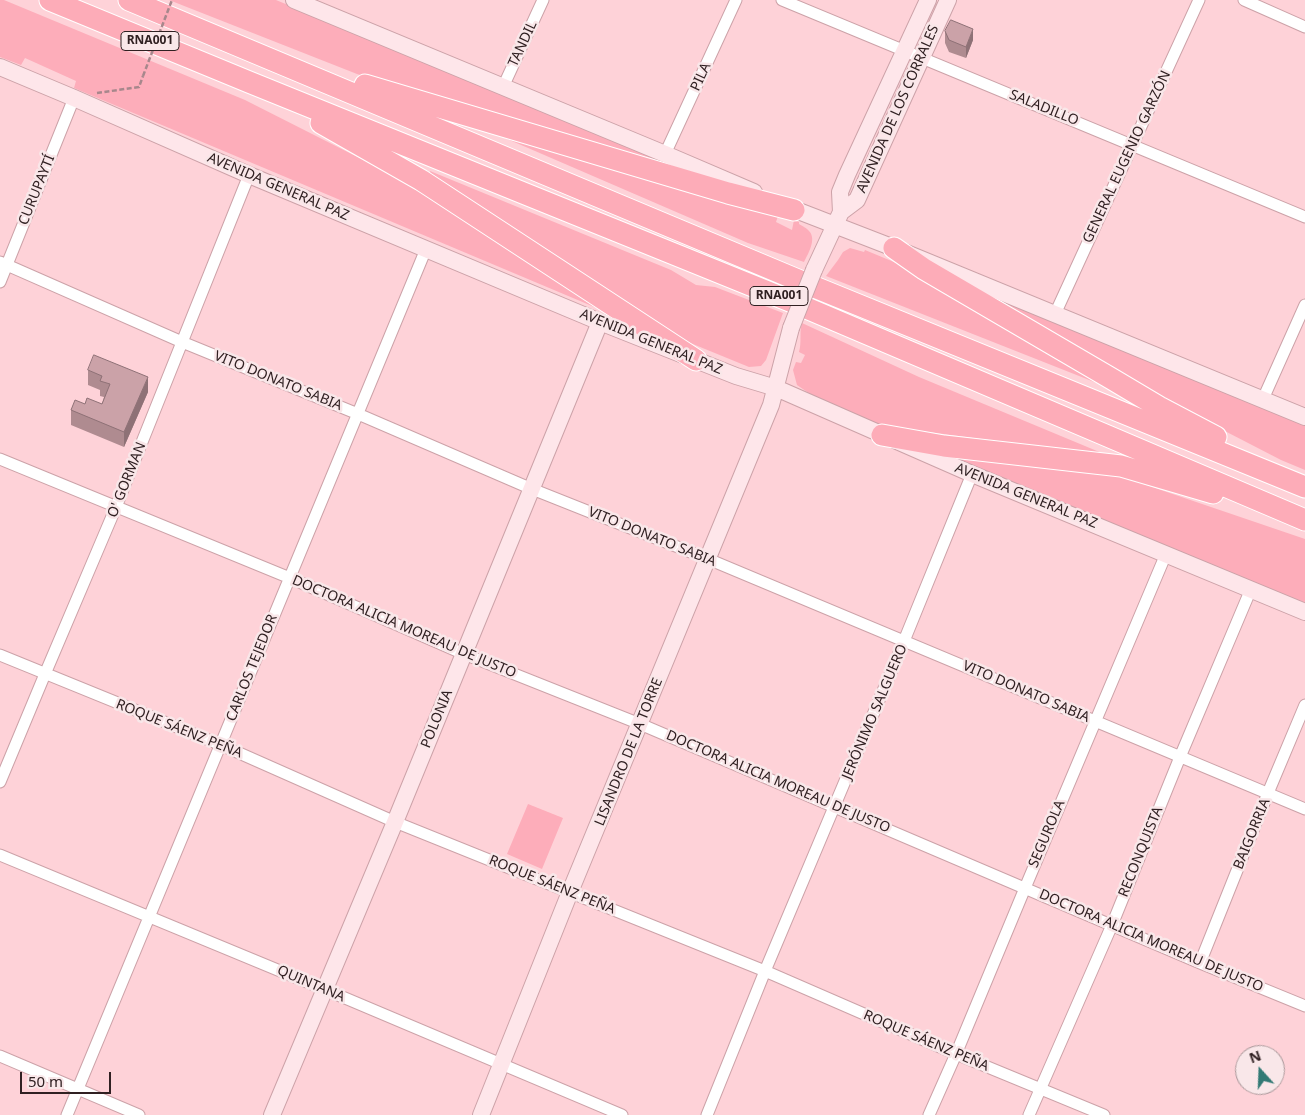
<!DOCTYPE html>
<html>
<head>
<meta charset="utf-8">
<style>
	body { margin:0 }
	#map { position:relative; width:1305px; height:1115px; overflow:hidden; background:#fed2d8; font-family:"Noto Sans",sans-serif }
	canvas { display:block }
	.north { position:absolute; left:1235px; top:1045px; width:50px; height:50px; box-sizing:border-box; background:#f9e7e9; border:1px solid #a99799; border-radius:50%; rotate:340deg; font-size:14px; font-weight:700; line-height:20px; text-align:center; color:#302022 }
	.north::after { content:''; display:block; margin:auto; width:18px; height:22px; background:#327a75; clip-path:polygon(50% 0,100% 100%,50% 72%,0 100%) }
	.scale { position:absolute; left:20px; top:1072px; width:91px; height:22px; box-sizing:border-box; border:2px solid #302022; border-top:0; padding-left:6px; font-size:15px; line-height:18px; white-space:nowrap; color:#302022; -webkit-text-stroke:4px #f9e7e9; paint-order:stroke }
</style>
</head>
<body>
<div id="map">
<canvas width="1305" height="1115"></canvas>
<div class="north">N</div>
<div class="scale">50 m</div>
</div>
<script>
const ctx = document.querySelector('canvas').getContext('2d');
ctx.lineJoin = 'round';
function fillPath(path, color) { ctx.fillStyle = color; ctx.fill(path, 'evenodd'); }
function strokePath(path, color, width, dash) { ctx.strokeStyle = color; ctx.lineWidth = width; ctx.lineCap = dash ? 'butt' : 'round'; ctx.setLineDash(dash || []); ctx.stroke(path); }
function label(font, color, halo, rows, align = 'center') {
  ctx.font = font + ' "Noto Sans",sans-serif'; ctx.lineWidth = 5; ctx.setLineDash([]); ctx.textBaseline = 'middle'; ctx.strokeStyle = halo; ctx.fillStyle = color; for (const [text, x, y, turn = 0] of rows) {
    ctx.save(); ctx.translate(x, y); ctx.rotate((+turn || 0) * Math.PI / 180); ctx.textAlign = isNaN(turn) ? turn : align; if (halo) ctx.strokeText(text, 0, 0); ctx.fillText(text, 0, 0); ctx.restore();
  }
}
const green = new Path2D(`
	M0,0h4l241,100 152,77 214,137 -537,-226 2,-7 -51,-23 -4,7 -21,-8z
	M169,0h107l422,175 -209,-58 -132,-43z
	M454,116l325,97 -3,9 16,8 2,-10 5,2v2c3,2 8,4 10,7 8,8 -1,23 -5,31l-56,-19z
	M430,171l241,99 25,15 19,2 68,26 -17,47 -5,6 -12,1 -66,-27 -252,-164z
	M850,248l14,4 1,-2 41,17 206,122 -286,-113 12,-16 5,-8z
	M959,284l346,141v45l-24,-10 -124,-64z
	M802,323l117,54 190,79 -226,-30 -70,-30 -16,-11 -4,-15 3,-8 5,1 4,-8 -6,-3c3,-10 0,-20 3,-29z
	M948,457l163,16 194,66v67z
	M528,804l35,14 -21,51 -35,-15z`);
const path = new Path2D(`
	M97,93l42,-6 4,-11`);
const street = new Path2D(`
	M782,0l523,217
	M1244,0l61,27
	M503,87l40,-87
	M665,154l71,-154
	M0,262l182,80 176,72 174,75 176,70 597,250
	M0,282l74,-184
	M1055,314l144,-314
	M1263,399l42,-94
	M0,459l290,119 174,76 176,70 560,239 105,43
	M0,655l221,90 174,77 370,149 191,83 148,61
	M0,782l45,-108 71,-167 133,-332
	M0,855l326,135 296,125
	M1200,963l68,-170 37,-88
	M0,1056l139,59
	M67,1115l359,-866
	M707,1115l58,-144 139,-330 68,-167
	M929,1115l27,-61 69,-166 141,-334
	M1029,1115l83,-190 68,-168 71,-168`);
const secondary = new Path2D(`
	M294,0l371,154 89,38
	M0,67l74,31 175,77 351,147 136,54 40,12 196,86 333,138
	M783,205l111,43 411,169
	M841,212l16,-12 91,-200
	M814,270l27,-58 -1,-20 7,-17 81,-175
	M272,1115l123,-293 205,-500
	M481,1115l89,-223 201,-487 20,-77`);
const highway = new Path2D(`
	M50,0l199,82 541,219 515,219
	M129,0l688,288 488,199
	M365,85l363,108 66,17
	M321,123l100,57 275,180
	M894,248l30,21 188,110 47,28 57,30
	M882,435l62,11 177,20 92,27`);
const pathBridge = new Path2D(`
	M143,76l29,-76`);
const secondaryBridge = new Path2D(`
	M791,328l23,-58`);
const wall = new Path2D(`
	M945,31l28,9 -7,18 -17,-6 -4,-9z
	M88,370l60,22 -24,55 -53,-22v-15l14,-6h17l2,-7 -4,-1v-6l-12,-5z`);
const shadedWall = new Path2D(`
	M973,29v11l-7,18v-11z
	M148,377v15l-24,55v-15z`);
const building = new Path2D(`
	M951,20l22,9 -7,18 -17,-7 -4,-9z
	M94,355l54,22 -24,55 -53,-22 4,-10 10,4 2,-6 15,6 8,-20 -10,-3 2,-5 -14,-6z`);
const shields = [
	[150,41,58],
	[779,296,58]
];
const shieldNames = [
	["RNA001",150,41],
	["RNA001",779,296]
];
const streetNames = [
	["TANDIL",523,44,-65],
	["PILA",701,77,-65],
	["SALADILLO",1044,108,22],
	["AVENIDA DE LOS CORRALES",898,109,-66],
	["GENERAL EUGENIO GARZÓN",1127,157,-65],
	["AVENIDA GENERAL PAZ",278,187,23],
	["CURUPAYTÍ",37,190,-68],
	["AVENIDA GENERAL PAZ",651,342,22],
	["VITO DONATO SABIA",278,381,22],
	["O' GORMAN",127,480,-68],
	["AVENIDA GENERAL PAZ",1026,496,22],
	["VITO DONATO SABIA",652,537,22],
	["DOCTORA ALICIA MOREAU DE JUSTO",404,627,23],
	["CARLOS TEJEDOR",252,668,-68],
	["VITO DONATO SABIA",1026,692,23],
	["JERÓNIMO SALGUERO",875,712,-67],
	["POLONIA",437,719,-68],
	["ROQUE SÁENZ PEÑA",179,729,22],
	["LISANDRO DE LA TORRE",629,752,-68],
	["DOCTORA ALICIA MOREAU DE JUSTO",778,782,23],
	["SEGUROLA",1047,834,-67],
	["BAIGORRIA",1252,834,-68],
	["RECONQUISTA",1141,852,-68],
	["ROQUE SÁENZ PEÑA",552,885,22],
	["DOCTORA ALICIA MOREAU DE JUSTO",1151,941,23],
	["QUINTANA",311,984,23],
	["ROQUE SÁENZ PEÑA",926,1041,23]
];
fillPath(green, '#fdadba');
strokePath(street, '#cca2a8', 13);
strokePath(secondary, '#cca2a8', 18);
strokePath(highway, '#fff', 23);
strokePath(path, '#a7878c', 2.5, [5, 2.5]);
strokePath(street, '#fff', 11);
strokePath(secondary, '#fee6ea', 16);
strokePath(highway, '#fdacb8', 21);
strokePath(secondaryBridge, '#cca2a8', 18, []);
strokePath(pathBridge, '#a7878c', 2.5, [5, 2.5]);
strokePath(secondaryBridge, '#fee6ea', 16);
fillPath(wall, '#af8b90');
fillPath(shadedWall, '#8e7176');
fillPath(building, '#cba2a8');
strokePath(building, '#8e7176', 1);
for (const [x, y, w] of shields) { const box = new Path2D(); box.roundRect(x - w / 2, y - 9.5, w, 19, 4); ctx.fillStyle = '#f9e7e9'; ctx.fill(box); strokePath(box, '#302022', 1); }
label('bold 12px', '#302022', null, shieldNames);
label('14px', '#302022', '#f9e7e9', streetNames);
</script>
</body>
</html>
